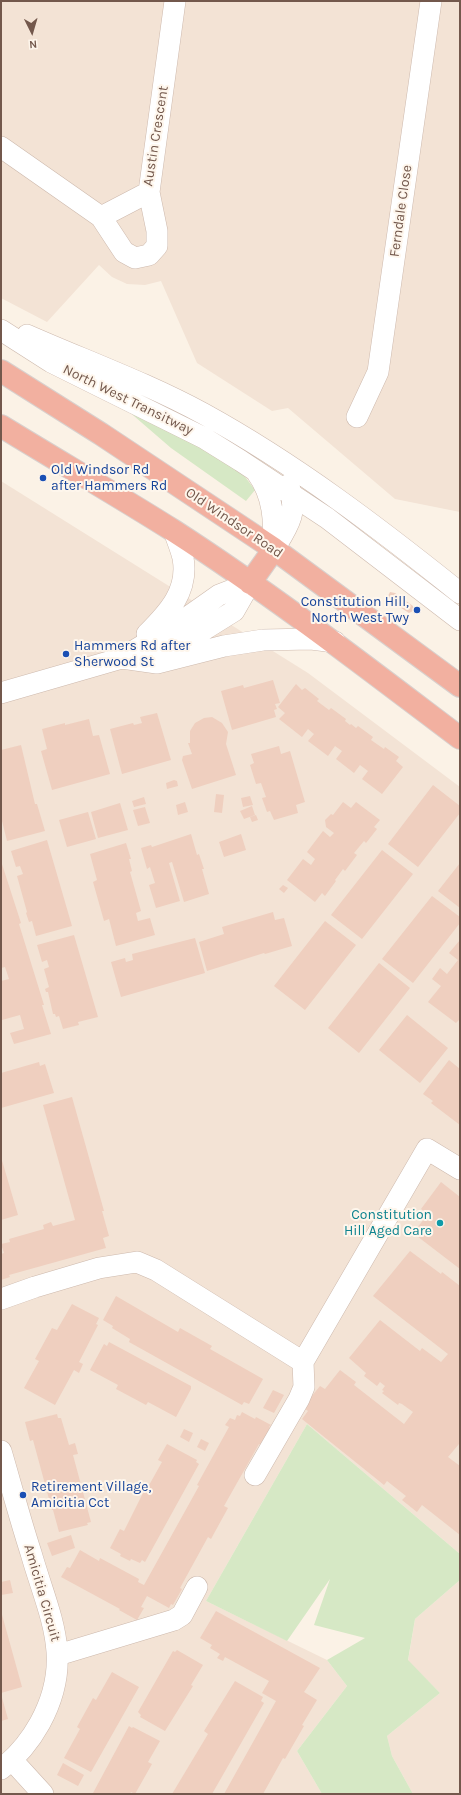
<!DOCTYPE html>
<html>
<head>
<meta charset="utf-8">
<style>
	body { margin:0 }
	#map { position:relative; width:461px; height:1795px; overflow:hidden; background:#fbf2e6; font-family:Karla,sans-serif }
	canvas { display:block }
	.frame { position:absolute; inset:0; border:2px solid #73584c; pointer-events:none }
	.north { position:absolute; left:12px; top:12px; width:40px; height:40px; -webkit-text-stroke:3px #fef6ec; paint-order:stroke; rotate:175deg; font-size:11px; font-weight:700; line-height:16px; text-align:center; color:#73584c }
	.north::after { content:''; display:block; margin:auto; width:14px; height:18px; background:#73584c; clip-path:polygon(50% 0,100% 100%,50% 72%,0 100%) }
</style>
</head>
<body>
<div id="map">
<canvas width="461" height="1795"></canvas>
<div class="frame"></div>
<div class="north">N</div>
</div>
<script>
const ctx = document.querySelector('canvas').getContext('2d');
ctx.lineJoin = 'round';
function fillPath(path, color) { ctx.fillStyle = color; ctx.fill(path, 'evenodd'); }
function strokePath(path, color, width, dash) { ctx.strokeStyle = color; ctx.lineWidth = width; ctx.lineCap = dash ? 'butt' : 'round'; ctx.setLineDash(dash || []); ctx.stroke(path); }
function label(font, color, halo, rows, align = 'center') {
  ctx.font = font + ' Karla,sans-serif'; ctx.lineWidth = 4; ctx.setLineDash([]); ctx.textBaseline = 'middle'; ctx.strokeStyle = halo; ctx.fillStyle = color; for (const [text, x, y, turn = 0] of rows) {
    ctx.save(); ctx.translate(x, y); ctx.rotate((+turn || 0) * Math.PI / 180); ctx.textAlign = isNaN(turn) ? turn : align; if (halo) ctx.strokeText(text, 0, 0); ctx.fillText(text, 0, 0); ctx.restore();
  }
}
const residential = new Path2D(`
	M1,1h459v511l-65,-13 -107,-91 -16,3 -75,-48 -36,-82 -16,4 -18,-1 -15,-7 -13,-12 -52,57 -46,-24z
	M1,481l307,192 152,114v767l-153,-130 -101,177 121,59 20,26 -50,65 25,43h-321z
	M460,1580v214h-47l-21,-38 -5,-20 53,-43 -32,-32 7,-42z`);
const green = new Path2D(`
	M129,407l111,63 15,20 -9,11 -75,-53 -44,-38z
	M307,1424l153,130v26l-45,39 -7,41 32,33 -53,43 5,20 21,38h-91l-25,-43 50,-65 -20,-26 38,-22 -51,-13 16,-46 -43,62 -81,-40z`);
const building = new Path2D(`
	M390,592l5,1 18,13v5l-4,2 -17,-11 -4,-6z
	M273,680l7,23 -5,1 2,5 -3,1 2,7 -44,13 -11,-39 22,-6 1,3z
	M296,684l6,6 3,-2 14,11 -2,2 12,9 2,-2 15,11 -1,2 5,4 1,-1 5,4 2,-2 15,11 -2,3 13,9 1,-2 14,10 -3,4 7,6 -21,27 -20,-15 6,-8 -8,-6 -6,8 -18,-14 6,-8 -7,-5 -7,10 -20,-15 6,-7 -6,-5 -6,8 -23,-18 6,-6 -7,-6z
	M157,713l14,47 -49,14 -12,-45 23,-6 1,2 8,-2 -2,-6z
	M212,717l10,6 6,9 -2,12 10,31 -44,14 -10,-29 1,-4 9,-2 -4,-11h2v-12l5,-8 9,-5z
	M89,719l4,17 6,-1 11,39 -58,16 -11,-39 6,-2 -5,-20 23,-6v2z
	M21,745l14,59h2l8,27 -38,10 -6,-24v-67z
	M279,746l2,8 9,-3 15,51 -9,3 2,8 -24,7 -4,-9 -3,1 -5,-14 4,-1 -5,-14 -5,1 -6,-19 4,-2 -3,-9z
	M174,780l3,1 1,5 -11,3 -1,-6z
	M433,785l27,21v7l-42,54 -30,-23z
	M216,794l8,1 -2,18 -8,-1z
	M250,796l3,9 -10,2 -2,-9z
	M144,797l2,7 -12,3 -2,-6z
	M185,802l3,10 -10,3 -2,-10z
	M343,802l8,6 5,-6 24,18 -6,7 3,2 -11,14 -2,-2 -10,12 3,2 -12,16 -2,-2 -8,11 1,1 -11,15 -3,-3 -7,9 -28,-22 16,-21 8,6 4,-6 -8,-7 16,-21 7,6 4,-4 -8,-6 -1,-7 6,-6 2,1z
	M120,803l8,27 -30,8 -7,-26z
	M252,806l3,9 -11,4 -4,-8z
	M145,807l5,16 -12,3 -5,-16z
	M88,812l8,27 -29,8 -8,-27z
	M256,815l2,5 -6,2 -2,-5z
	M191,834l6,21 2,-1 5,15h-2l7,25 -25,8 -12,-40 -3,1 11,38 -24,7 -7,-23 6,-2 -5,-16 -3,2 -6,-21 10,-3 1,2z
	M241,834l5,16 -22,7 -5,-15z
	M47,840l25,86 -36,10 -4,-15 -3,1 -3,-9 1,-1 -10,-36 6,-2 -3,-8 -4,1 -5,-16z
	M126,843l5,16h-2l3,12 -2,1 11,39 -5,2 2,8 12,-3 5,17 -39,11 -7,-27 -5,2 -11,-39 4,-2 -7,-26z
	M382,850l31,24 -51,65 -31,-24z
	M1,861l20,62 -2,1 25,81h-2l9,29 -37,10 -4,-11 14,-4 -4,-14 -18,5 -1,-5v-34l8,-2 -4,-12 -4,1z
	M460,863v45l-22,-17z
	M283,885l5,3 -4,5 -5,-4z
	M432,896l28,21v6l-47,60 -31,-24z
	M273,912l2,8 9,-2 8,28 -27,8 -1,-1 -57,18 -8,-29 25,-8 -2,-7z
	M325,921l31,24 -51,65 -31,-24z
	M74,935l24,82 -20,5 1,3 -16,4 -4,-13 -3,1 -1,-3h-2l-5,-22h-2l-1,-3 4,-2 -5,-18 5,-2 -2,-7 -5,2 -5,-17z
	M195,938l10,35 -84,24 -10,-35 14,-4 1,4 7,-2 -1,-6z
	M460,940v79l-4,4 -28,-21 13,-16 -9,-7 8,-11 7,6 11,-14 -9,-7z
	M379,963l31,25 -51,65 -31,-25z
	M407,1015l41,33 -28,35 -41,-33z
	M449,1060l11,9v56l-29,-22 2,-2 -10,-7z
	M39,1062l1,4 5,-2 9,29 -53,15v-35z
	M72,1097l32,114h-2l7,25 -6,2 3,10 -97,27 1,2 -9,3v-26l3,-1 -3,-9 9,-2 -1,-3 35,-10 -1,-4 8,-3 2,4 22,-6 -32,-115z
	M1,1157l17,58 -17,5z
	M441,1182l19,15v72l-47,-36 15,-19 -7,-5z
	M410,1251l31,23 1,-2 18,14v159l-1,-1 -11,13 12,9v69l-38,-30 -5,7 -15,-12 4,-4 -19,-15 -3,4 -82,-66 6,-8 -5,-4 17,-21 5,3 15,-19 16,12 -2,3 50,39 9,-12 -11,-8 -3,-1 -1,2 -16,-12 2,-2 -2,-1 3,-4 -5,-4 -3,4 -13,-10 2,-3 -17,-15 31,-38 40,31 2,-3 19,14 7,-8 -75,-58z
	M116,1296l62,36 2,-4 32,18 -2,3 53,30 -14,25 -5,-2 -2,3 -113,-63 1,-3 -18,-11 1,-2 -10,-6z
	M72,1304l27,14 -3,6 2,1 -19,37 4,2 -4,9 -5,-3 -19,35 -31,-17 15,-27 -4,-2 17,-31 5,2z
	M109,1342l82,44v3l-15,28 -28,-15 -2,3 -30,-16 2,-4 -28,-15 14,-26 3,2z
	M273,1390l11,5 -10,18 -11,-5z
	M242,1412l13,7 1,-2 15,8 -2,2 3,2 -10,17 -3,-2 -35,62 4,2 -17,31 -3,-2 -28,51 2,1 -9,16 -2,-1 -2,4 -22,-12 -6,11 3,1 -7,12 -18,-10 1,-1 -59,-32 6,-10 3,1 10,-18 19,11 1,-3 39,21 -1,3 6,3 55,-99 -2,-1 32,-58 -4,-2 5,-7 5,2 2,-5 3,1z
	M57,1414l1,4h3l8,27 6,-2 3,11 -5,1 18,67 -4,1 1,2 -29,7 -6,-22h-1l-19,-70 -3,1 -5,-19z
	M184,1429l9,4 -4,9 -9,-5z
	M201,1439l8,4 -4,8 -8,-4z
	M167,1444l30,16 -1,2 3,2 -54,98 -3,-2 -2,3 -9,-4 -1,2 -10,-5 1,-2 -11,-6 10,-19 4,2 22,-44h2l14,-25 -4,-2z
	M71,1535l4,13 -23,8 -5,-13z
	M10,1580l3,13 -12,2v-13z
	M1,1611l21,76 -21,6z
	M216,1611l104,57 -16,24 13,8 -15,25 2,1 -19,33 -2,-1 -20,36h-39l52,-93 -14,-8 7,-12 -44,-24 -2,4 -6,-3 3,-4 -10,-6 2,-3 -12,-7z
	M177,1650l26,15 -12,20 2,1 -28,45 -25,-14 1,-2 -3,-3 35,-61 2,1z
	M112,1672l27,15 -48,85 -27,-14 16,-29 -3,-2 16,-29 3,2z
	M235,1681l28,16 -2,4 3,2 -52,91h-40l36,-60 -4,-3z
	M1,1694l7,25 -7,2z
	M129,1726l3,2 1,-1 27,14 -12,21 4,2 -17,30 -4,-2 -1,2h-35l-2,-1z
	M63,1763l21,12 -6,11 -21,-11z`);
const minor = new Path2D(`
	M1,147l100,70 48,-25 26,-191
	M101,217l23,35 11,6 14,-3 8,-9v-15l-8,-39
	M1,330l50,32 153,76 37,23 86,57 133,102
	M27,335c59,26 120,48 177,79 91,50 175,114 256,179
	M357,417l21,-45 53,-371
	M257,473c17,23 17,48 17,76
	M274,549c13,-21 26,-39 14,-64
	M147,634c21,-21 42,-43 36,-76 -2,-9 -6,-18 -9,-27
	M163,649l26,-10 45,-28 16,-28
	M122,658l35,5 67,-17 39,-6 48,-1 24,3
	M1,693l121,-35 53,-32 44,-31 31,-12
	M1,1299l34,-12 64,-19 38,-6 19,8 147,92
	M1,1451c10,34 19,68 30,102 18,63 44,106 9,170 -10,18 -22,33 -39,46
	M255,1475l44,-76 5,-12 -1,-25 124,-213 33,20
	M58,1655l116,-35 8,-5 15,-28
	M12,1760l31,34`);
const highway = new Path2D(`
	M1,371l100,63 173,115 186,137
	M1,426c57,35 116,69 173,105 99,64 192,136 286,207
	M250,583l24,-34`);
const markers = [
	[43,478,4,"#1a4fb4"],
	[417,610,4,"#1a4fb4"],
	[66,654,4,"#1a4fb4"],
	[440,1223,4,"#0f9aa8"],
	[23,1495,4,"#1a4fb4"]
];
const streetNames = [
	["Austin Crescent",156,136,-81],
	["Ferndale Close",401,211,-82],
	["North West Transitway",128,400,26],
	["Old Windsor Road",234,523,34],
	["Amicitia Circuit",42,1593,74]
];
const transitNames = [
	["Old Windsor Rd",51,470],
	["after Hammers Rd",51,486],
	["Constitution Hill,",409,602,"right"],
	["North West Twy",409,618,"right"],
	["Hammers Rd after",74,646],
	["Sherwood St",74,662],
	["Retirement Village,",31,1487],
	["Amicitia Cct",31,1503]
];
const cultureNames = [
	["Constitution",432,1215],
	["Hill Aged Care",432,1231]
];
fillPath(residential, '#f3e3d5');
fillPath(green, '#d6e8c5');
fillPath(building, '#efcfbf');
strokePath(minor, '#cdb9ad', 22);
strokePath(highway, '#d8d0cd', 24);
strokePath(minor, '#fff', 21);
strokePath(highway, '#f2b0a0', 22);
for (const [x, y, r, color] of markers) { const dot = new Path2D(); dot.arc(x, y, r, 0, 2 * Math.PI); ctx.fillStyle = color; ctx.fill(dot); strokePath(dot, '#fef6ec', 1.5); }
label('14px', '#73584c', '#fef6ec', streetNames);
label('14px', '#164399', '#fef6ec', transitNames, 'left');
label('14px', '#0d838f', '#fef6ec', cultureNames, 'right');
</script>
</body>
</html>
